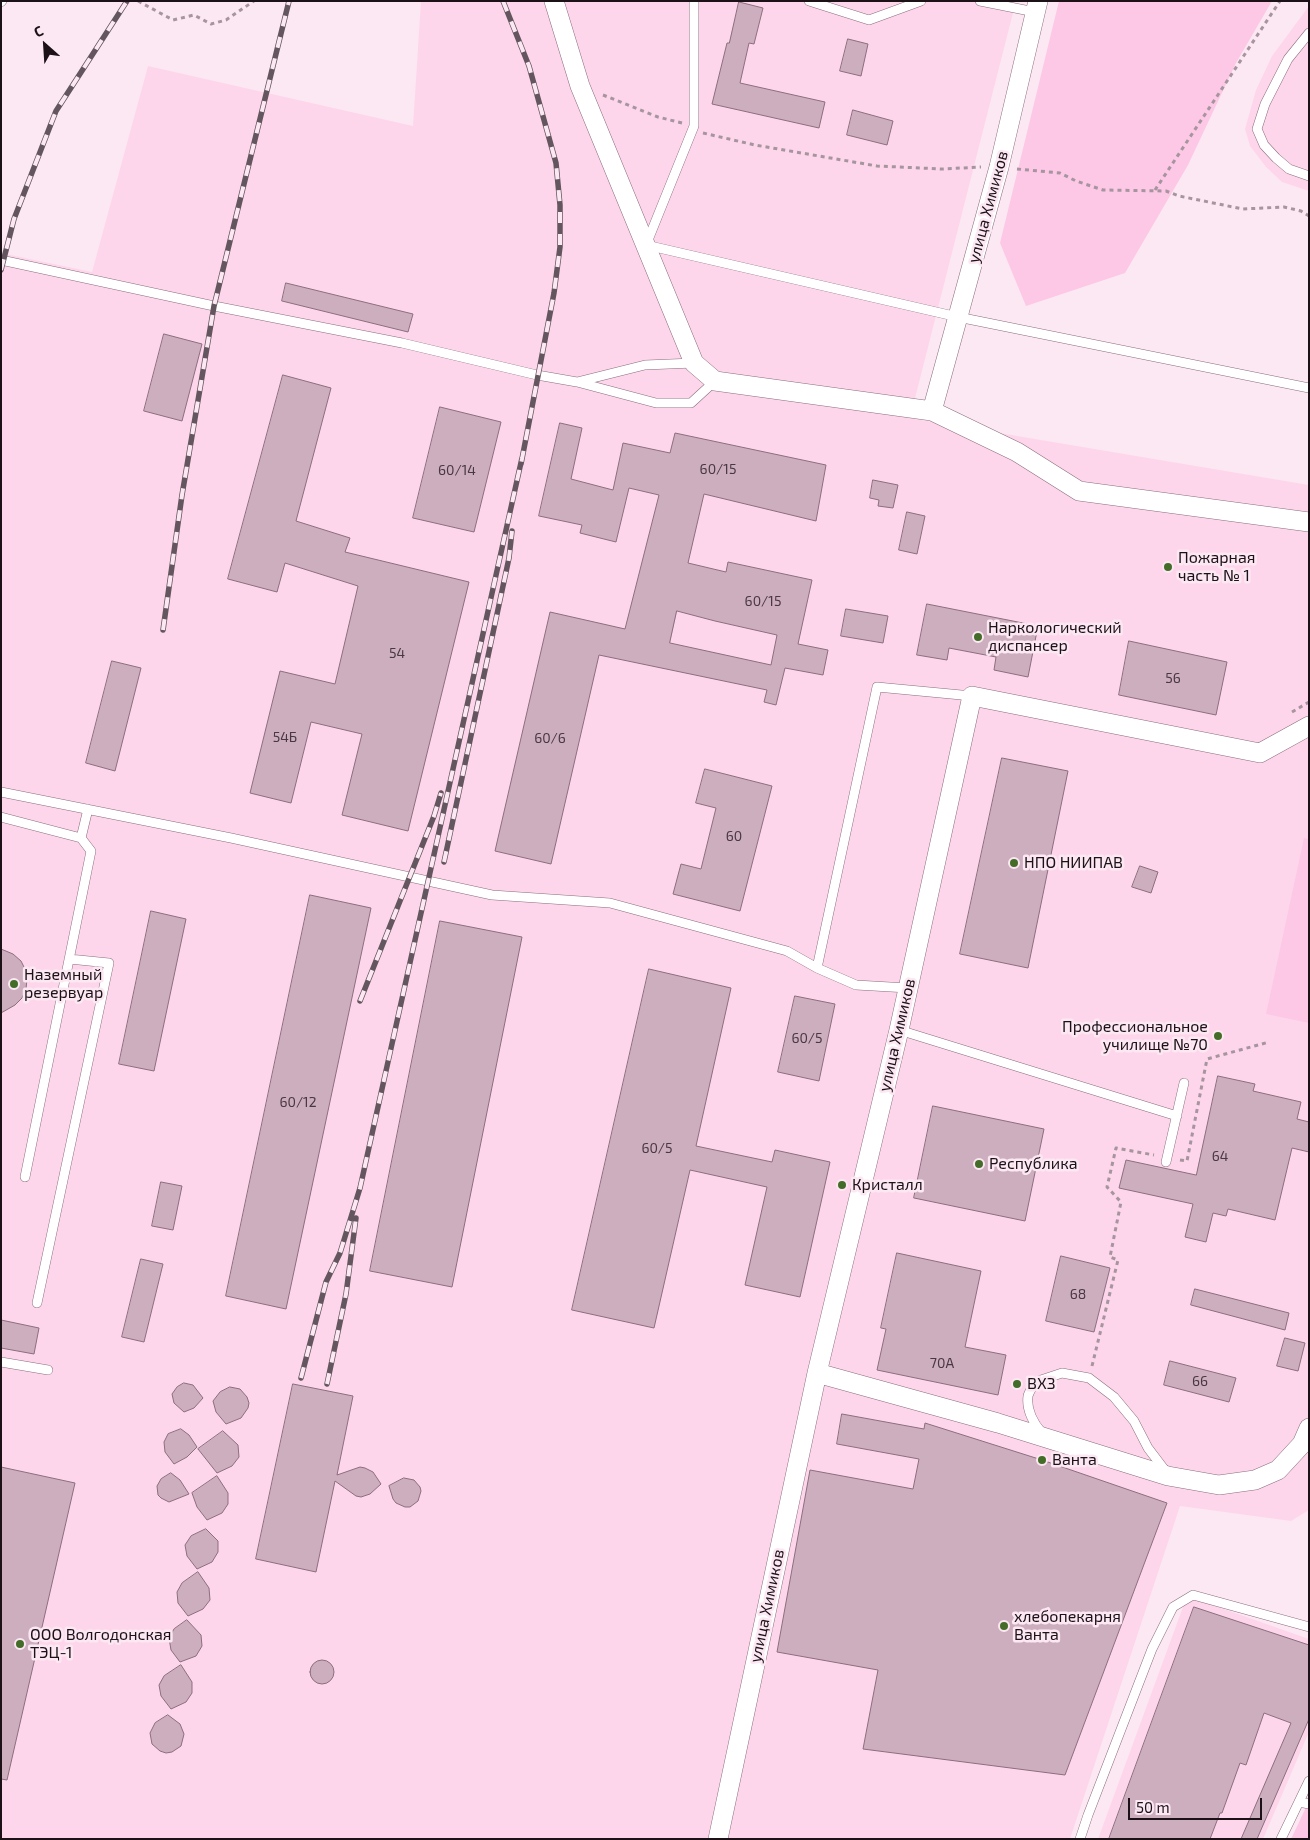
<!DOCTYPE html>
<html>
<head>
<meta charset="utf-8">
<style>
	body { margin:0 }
	#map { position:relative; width:1310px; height:1840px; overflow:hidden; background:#fce8f3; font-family:"Exo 2",sans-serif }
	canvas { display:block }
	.frame { position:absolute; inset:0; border:2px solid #1c1117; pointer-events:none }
	.north { position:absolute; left:20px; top:20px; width:50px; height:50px; -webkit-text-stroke:4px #fce8f3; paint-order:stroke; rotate:334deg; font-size:14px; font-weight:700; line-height:20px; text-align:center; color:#1c1117 }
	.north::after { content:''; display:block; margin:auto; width:18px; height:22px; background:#1c1117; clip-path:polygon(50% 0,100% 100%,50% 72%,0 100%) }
	.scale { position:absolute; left:1128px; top:1798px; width:134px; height:22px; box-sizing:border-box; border:2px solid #1c1117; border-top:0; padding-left:6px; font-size:15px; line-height:18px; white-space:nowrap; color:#1c1117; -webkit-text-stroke:4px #fce8f3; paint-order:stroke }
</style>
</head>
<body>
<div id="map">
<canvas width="1310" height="1840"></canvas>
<div class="frame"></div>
<div class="north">С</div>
<div class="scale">50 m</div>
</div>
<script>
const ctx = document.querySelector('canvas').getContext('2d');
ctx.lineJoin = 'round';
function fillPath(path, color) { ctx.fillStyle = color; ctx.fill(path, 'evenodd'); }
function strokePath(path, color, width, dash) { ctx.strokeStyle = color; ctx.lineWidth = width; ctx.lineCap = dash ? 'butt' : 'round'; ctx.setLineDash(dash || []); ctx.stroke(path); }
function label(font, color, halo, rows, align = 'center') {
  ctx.font = font + ' "Exo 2",sans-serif'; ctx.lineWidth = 5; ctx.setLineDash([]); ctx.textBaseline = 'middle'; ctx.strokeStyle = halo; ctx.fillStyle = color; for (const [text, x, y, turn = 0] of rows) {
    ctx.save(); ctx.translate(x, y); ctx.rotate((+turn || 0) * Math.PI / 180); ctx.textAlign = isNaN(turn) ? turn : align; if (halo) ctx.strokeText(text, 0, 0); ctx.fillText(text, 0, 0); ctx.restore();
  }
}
const built = new Path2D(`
	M421,1h595l-106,417 399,67v1025l-18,11 -111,-15 -110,333h-1069v-1586l91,19 56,-206 265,60z
	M1309,6v185l-27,-9 -16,-15 -16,-21 -5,-17 11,-39 16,-34z
	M1187,1596l122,43v93l-46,107h-165z`);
const green = new Path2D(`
	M1059,1h213l-36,62 -48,102 -63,108 -99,33 -26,-63z
	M1304,838l5,1v184l-43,-9z
	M1309,1801v38h-18z`);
const building = new Path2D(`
	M739,2l24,6 -9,36 -5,-1 -9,40 85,19 -6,26 -107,-24 15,-61h2z
	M848,39l20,5 -7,32 -21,-5z
	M853,110l40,11 -6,24 -40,-10z
	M286,283l127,31 -5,18 -126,-31z
	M164,334l38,10 -20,77 -38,-10z
	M283,375l48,13 -35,133 54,17 -5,14 124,30 -61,249 -66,-16 20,-81 -51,-12 -20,81 -41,-10 30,-122 55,13 23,-98 -73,-23 -8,29 -49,-13z
	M440,407l61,15 -27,110 -61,-14z
	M560,423l22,5 -11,51 42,11 10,-47 47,10 5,-20 151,32 -10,56 -112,-27 -16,69 38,9 2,-10 84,18 -14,64 30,6 -5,25 -38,-7 -9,37 -12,-3 3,-12 -168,-35 -48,209 -56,-13 55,-239 75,17 34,-134 -30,-7 -13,54 -36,-9 2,-8 -43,-9zM677,611l38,10 62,14 -6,30 -101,-22z
	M873,480l25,5 -5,23 -15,-2 1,-6 -9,-2z
	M907,512l18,4 -8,38 -18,-4z
	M927,604l111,22 -10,51 -34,-7 2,-13 -47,-9 -2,12 -30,-5z
	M846,609l42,7 -5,27 -42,-7z
	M1129,641l98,21 -11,53 -97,-20z
	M112,661l29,7 -26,103 -29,-8z
	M1002,758l66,13 -40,197 -68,-14z
	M705,769l67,17 -32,125 -67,-17 8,-30 20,5 15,-61 -20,-5z
	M1140,866l18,6 -7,21 -19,-6z
	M310,895l61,13 -85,401 -60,-13z
	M151,911l35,8 -32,152 -35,-7z
	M440,921l82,16 -70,350 -82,-16z
	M1,949l12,5 8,7 4,8 2,10 -1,10 -4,9 -7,7 -14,8z
	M649,969l82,19 -35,158 76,16 3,-12 55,12 -30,135 -55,-12 22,-98 -77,-17 -36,158 -82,-18z
	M795,996l40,8 -16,77 -41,-9z
	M1218,1076l37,8 -2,7 48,11 -4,17 12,3v30l-17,-4 -17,72 -47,-11 -2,7 -13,-3 -7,29 -21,-5 8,-33 -74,-16 7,-28 70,15z
	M933,1106l111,23 -19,92 -111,-23z
	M161,1182l21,4 -9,44 -21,-4z
	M897,1253l84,18 -16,76 41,8 -8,40 -121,-25 9,-41 -5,-1z
	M1061,1256l49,12 -16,64 -48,-11z
	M141,1259l22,5 -19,78 -22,-5z
	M1195,1289l94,24 -4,17 -94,-25z
	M1,1320l38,8 -5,26 -33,-6z
	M1285,1338l20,5 -7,28 -21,-5z
	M1170,1361l66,17 -7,24 -65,-17z
	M184,1383l9,2 10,13 -9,10 -10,4 -10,-9 -2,-9 5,-7z
	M293,1384l60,12 -16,79 23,-8 5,1 8,4 8,12 -11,10 -9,3 -5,-1 -21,-15 -19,91 -60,-13z
	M230,1387l10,2 7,8 2,6 -1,5 -7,10 -15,6 -10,-12 -3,-11 7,-9z
	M842,1414l82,15 1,-6 117,37 125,43 -102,272 -202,-26 15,-79 -101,-18 33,-182 103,19 6,-30 -82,-15z
	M181,1429l8,6 8,12 -10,10 -13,7 -9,-12 -1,-10 4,-8z
	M223,1431l15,14 1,12 -7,9 -15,7 -19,-24z
	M1,1467l74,16 -68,297 -6,-1z
	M171,1473l9,7 9,14 -20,8 -8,-4 -3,-3 -1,-9 4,-7z
	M217,1476l11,17v11l-6,9 -15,7 -10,-13 -5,-14z
	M404,1478l10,2 6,7 1,4 -3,10 -8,6h-5l-9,-4 -3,-4 -4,-13z
	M206,1529l12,12v11l-6,10 -15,7 -10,-13 -2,-11 6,-9z
	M198,1572l11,16 1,12 -7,9 -15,7 -10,-13 -1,-11 5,-9z
	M1194,1607l115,38v74l-52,120h-16l50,-116 -27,-10 -18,52 -6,-2 -18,50h-2l-10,26h-101z
	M187,1620l14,15 1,11 -6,10 -16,6 -9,-12 -2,-12 5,-9z
	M310 1672a12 12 0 1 1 24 0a12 12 0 1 1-24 0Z
	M181,1665l11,17v11l-6,9 -15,7 -10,-13 -2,-11 5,-9z
	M168,1715l12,9 4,10 -3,12 -9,6 -6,1 -6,-2 -8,-7 -2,-11 5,-10z`);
const path = new Path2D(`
	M138,1l35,19 21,-5 17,9 15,-4 28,-19
	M603,95l55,22 24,6
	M703,133l52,12 122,21 65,3 39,-2
	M1017,169l43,4 16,8 27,9 63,1 13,5 64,13 41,-2 17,4 8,5
	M1155,190l125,-189
	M1292,712l17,-10
	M1180,1160l7,1 20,-102 62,-17
	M1092,1366l26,-106 -8,-3 11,-55 -14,-15 9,-39 38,7`);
const service = new Path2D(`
	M694,1v125l-48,119 312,72 351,71
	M809,1l60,19 52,-19
	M980,1l55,11
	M1,2l1,-1
	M1309,33l-21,26 -23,45 -8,25 7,16 12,13 13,11 20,7
	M1,260l213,46 188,37 135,32 40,7 68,-17 49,-2
	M577,382l79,21h35l24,-22
	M1,792l230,46 261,57 118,8 177,48 30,17
	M1,817l80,21 10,13 -66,326
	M81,838l7,-29
	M908,988l-52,-3 -39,-17 60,-281 95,9
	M899,1030l278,86
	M1166,1162l18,-79
	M37,1303l72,-340 -40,-4
	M1,1362l47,8
	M1042,1433c-8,-9 -16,-23 -14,-37 1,-4 5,-10 7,-14l27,-9 27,5 25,19 20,24 14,27 19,25
	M1299,1802l10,2
	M1080,1839l8,-24 64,-166 21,-42 20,-12 116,32
	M1281,1839l28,-58`);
const minor = new Path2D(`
	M554,1l26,85 114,277 21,18 217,30 85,41 62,39 230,31
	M932,411l67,-244 39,-166
	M817,1373l82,-343 73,-334 288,57 49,-27
	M718,1839l99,-466 181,50 170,53 51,9 36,-5 23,-10 24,-26 7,-16`);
const rail = new Path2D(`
	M503,1l26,65 27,97 4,42v42l-6,46 -33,171
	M1,270l13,-51 42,-108 71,-110
	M163,630l19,-135 32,-189 75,-305
	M444,862l65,-304 3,-27
	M360,1001l74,-185 7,-23
	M301,1378l25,-96 14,-29 20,-65 162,-730
	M327,1384l19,-90 10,-76`);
const markers = [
	[1168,567,5,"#436c28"],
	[978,637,5,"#436c28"],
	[1014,863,5,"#436c28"],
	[14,984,5,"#436c28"],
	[1218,1036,5,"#436c28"],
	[979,1164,5,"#436c28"],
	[842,1185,5,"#436c28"],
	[1017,1384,5,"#436c28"],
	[1042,1460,5,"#436c28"],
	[1004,1626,5,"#436c28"],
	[20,1644,5,"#436c28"]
];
const numberNames = [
	["60/15",718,469],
	["60/14",457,470],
	["60/15",763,601],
	["54",397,653],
	["56",1173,678],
	["54Б",285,737],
	["60/6",550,738],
	["60",734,836],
	["60/5",807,1038],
	["60/12",298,1102],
	["60/5",657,1148],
	["64",1220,1156],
	["68",1078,1294],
	["70А",942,1363],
	["66",1200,1381]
];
const streetNames = [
	["улица Химиков",988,207,-75],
	["улица Химиков",897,1035,-77],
	["улица Химиков",767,1606,-78]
];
const poiNames = [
	["Пожарная",1178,558],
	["часть № 1",1178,576],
	["Наркологический",988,628],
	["диспансер",988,646],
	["НПО НИИПАВ",1024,863],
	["Наземный",24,975],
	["резервуар",24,993],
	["Профессиональное",1208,1027,"right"],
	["училище №70",1208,1045,"right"],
	["Республика",989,1164],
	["Кристалл",852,1185],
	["ВХЗ",1027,1384],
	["Ванта",1052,1460],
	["хлебопекарня",1014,1617],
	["Ванта",1014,1635],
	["ООО Волгодонская",30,1635],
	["ТЭЦ-1",30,1653]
];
fillPath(built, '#fed6ec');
fillPath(green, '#fdc8e5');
fillPath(building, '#cdaebf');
strokePath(building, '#8c6f7f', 1);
strokePath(service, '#8a6e7d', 10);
strokePath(minor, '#8a6e7d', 20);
strokePath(path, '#a6959e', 3, [4, 4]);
strokePath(service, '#fff', 9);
strokePath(minor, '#fff', 19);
strokePath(rail, '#64565e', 5.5);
strokePath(rail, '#fce8f3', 4, [11]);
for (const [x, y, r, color] of markers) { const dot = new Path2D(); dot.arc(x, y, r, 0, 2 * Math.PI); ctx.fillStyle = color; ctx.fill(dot); strokePath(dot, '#fce8f3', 2); }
label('14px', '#483841', null, numberNames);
label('16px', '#1c1117', '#fce8f3', streetNames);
label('16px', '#1c1117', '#fce8f3', poiNames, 'left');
</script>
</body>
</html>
